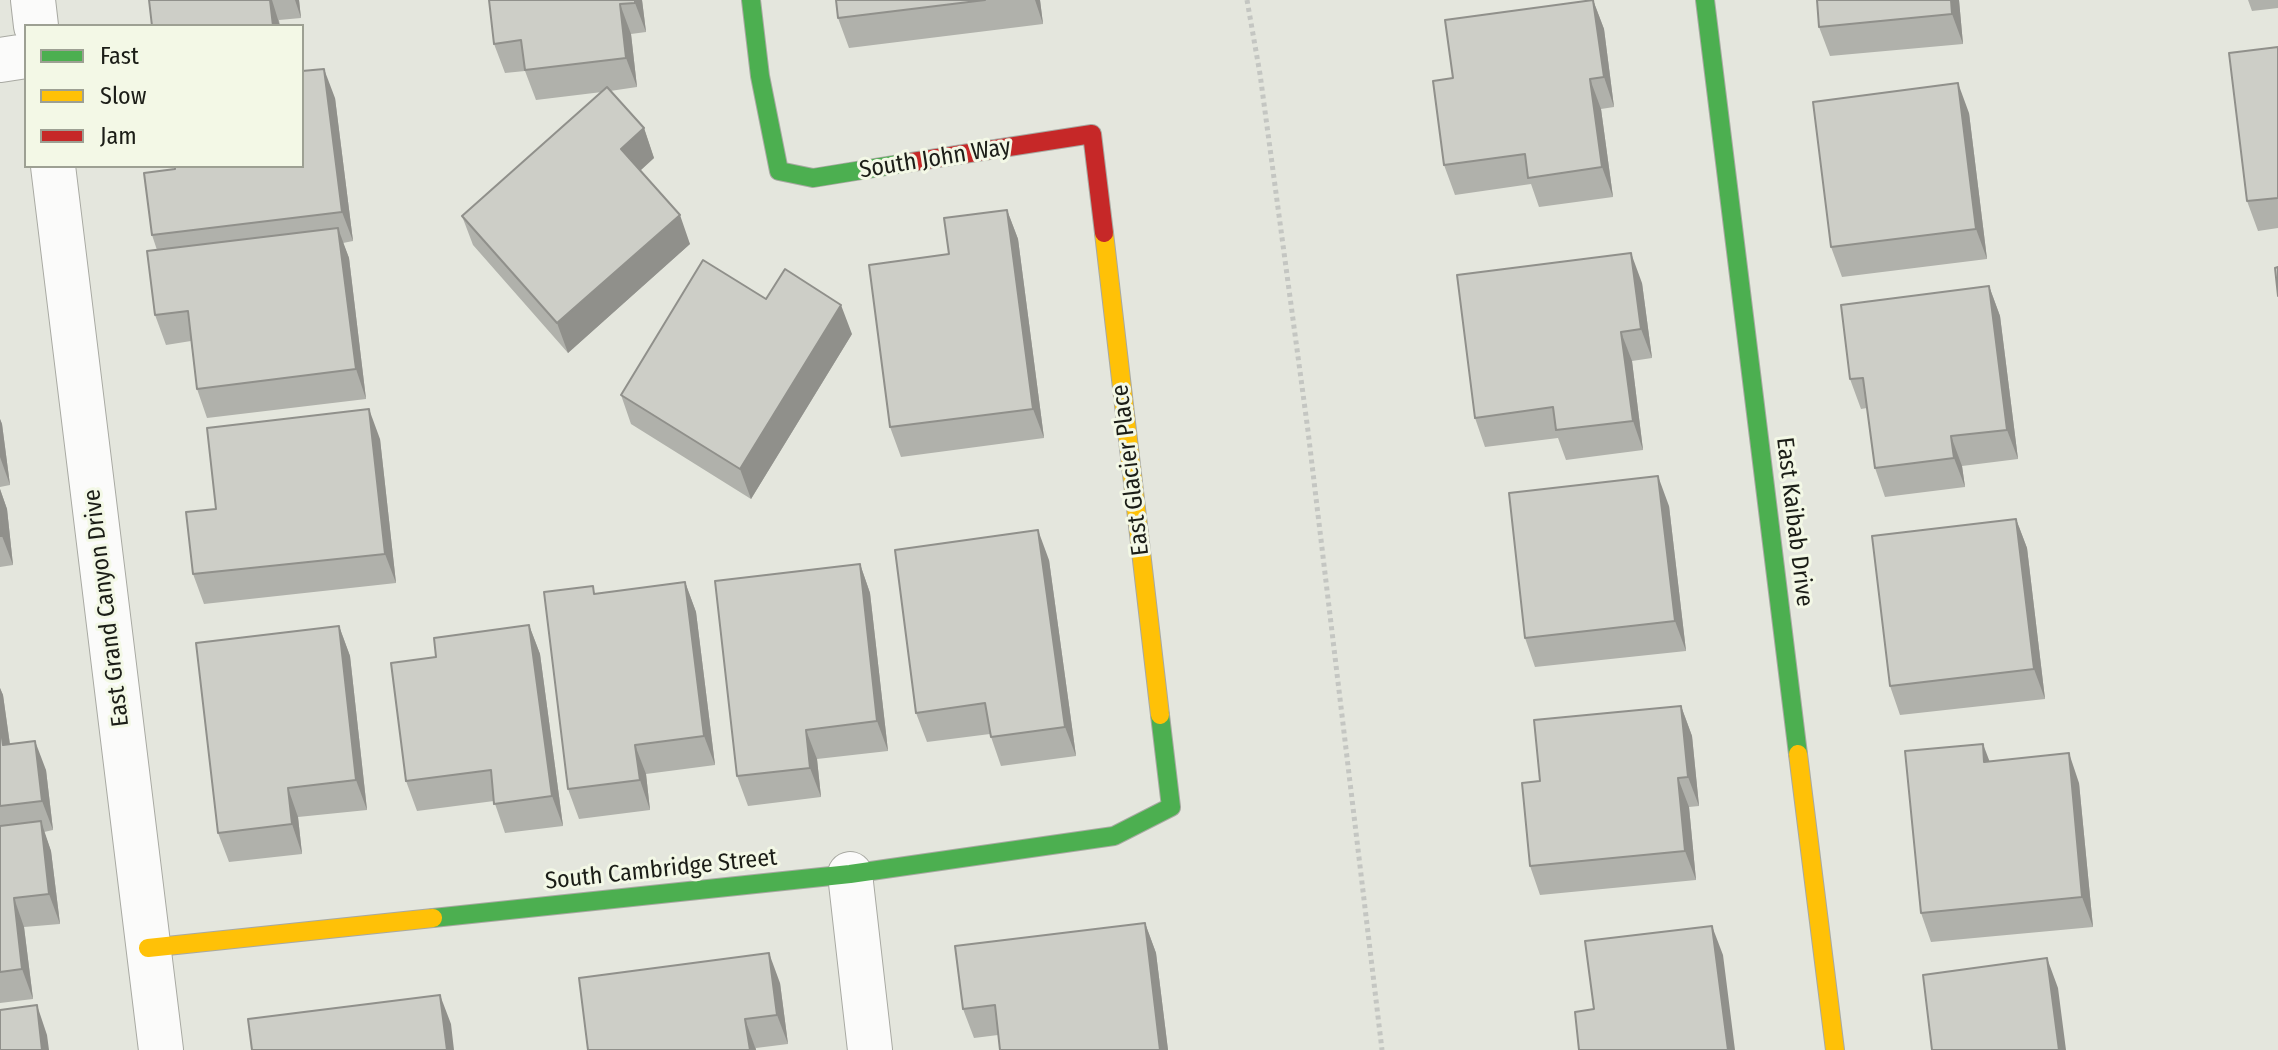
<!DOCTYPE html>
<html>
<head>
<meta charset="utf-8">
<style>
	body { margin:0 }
	#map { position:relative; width:2278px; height:1050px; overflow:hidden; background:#e4e6dd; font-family:"Fira Sans Condensed",sans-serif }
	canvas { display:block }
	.legend { position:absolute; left:24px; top:24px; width:280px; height:144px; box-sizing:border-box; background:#f3f8e6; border:2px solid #9da093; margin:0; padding:10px 14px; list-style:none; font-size:24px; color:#1b1d17 }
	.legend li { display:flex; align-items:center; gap:16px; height:40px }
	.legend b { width:40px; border:2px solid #9da093 }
</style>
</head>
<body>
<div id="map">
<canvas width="2278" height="1050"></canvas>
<ul class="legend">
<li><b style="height:10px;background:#4caf50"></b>Fast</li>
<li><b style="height:10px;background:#ffc107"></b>Slow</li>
<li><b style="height:10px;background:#c62828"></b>Jam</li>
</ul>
</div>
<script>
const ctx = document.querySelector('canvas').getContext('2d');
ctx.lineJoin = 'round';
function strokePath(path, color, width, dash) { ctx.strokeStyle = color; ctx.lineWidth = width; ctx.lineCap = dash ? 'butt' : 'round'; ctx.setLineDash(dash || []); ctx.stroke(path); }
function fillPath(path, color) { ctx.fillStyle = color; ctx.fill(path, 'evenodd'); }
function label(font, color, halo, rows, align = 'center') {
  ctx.font = font + ' "Fira Sans Condensed",sans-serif'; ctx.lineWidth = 6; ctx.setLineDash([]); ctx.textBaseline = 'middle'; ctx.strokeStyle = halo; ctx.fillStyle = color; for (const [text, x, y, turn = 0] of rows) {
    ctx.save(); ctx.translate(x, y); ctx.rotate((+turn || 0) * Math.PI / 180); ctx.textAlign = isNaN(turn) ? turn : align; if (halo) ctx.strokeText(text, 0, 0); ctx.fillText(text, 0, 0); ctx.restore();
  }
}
const path = new Path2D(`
	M1247,0l13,74 48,357 74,619`);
const street = new Path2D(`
	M33,0l3,26
	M0,60l26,-4
	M53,166l108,884
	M850,874l20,176`);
const fast = new Path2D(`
	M751,0l9,76 19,95 34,7 86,-14
	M1705,0l93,754
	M433,918l417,-44 264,-38 57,-29 -11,-92`);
const slow = new Path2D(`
	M1104,233l56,482
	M1798,754l37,296
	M148,948l285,-30`);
const jam = new Path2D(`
	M899,164l193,-30 12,99`);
const wall = new Path2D(`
	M149,0h150l2,18 -22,2 1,6h-128z
	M489,0h153l4,32 -15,2 6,53 -27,4 34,37 10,30 -14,13 50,73 -122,109 -95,-108 -11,-29 140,-124 -66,8 -11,-29 -20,2 -11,-29z
	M836,0h204l3,24 -194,24 -11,-30z
	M1593,0l11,29 10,78 -13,2 12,88 -74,10 -8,-23 -76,11 -11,-30 9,-87z
	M1959,0l4,44 -133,12 -11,-29z
	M2248,0h30v8l-26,3z
	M2278,47v181l-20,3 -11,-30z
	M335,98l18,143 -10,2 6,15 17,141 -159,19 -10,-29 -6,-48 -25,4 -11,-30 2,-65 -5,-15 23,-66z
	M1969,113l18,146 -145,18 -11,-30z
	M1007,210l11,29 26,199 -143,19 -11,-30 59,-173z
	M1642,283l10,75 -20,3 11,89 -77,10 -8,-22 -73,9 -10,-29z
	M1989,286l11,30 18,143 -56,7 3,21 -80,10 -10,-29 -8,-60 -6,1 -11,-30z
	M852,334l-101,165 -120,-75 -10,-29z
	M0,419l2,5 8,61 -10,2z
	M380,439l16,144 -192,21 -11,-30 23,-65z
	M0,489l7,20 6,56 -13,2z
	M1669,506l17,145 -151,16 -10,-29z
	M2016,519l11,29 18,151 -145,16 -10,-29z
	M1049,560l27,196 -75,10 -11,-32 -63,8 -11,-29z
	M860,564l10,29 18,158 -71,8 4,38 -73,9 -11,-30z
	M685,582l11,30 19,153 -69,9 4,36 -71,9 -11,-30 28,-195z
	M529,625l11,29 23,172 -58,7 -11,-32 -77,10 -11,-30 30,-124z
	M339,626l11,30 17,154 -69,7 4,37 -73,8 -11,-29z
	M0,688l3,7 7,49 36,26 7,60 -9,2 7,19 9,73 -36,3 9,72 -33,4z
	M1681,706l11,30 7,70 -10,1 7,73 -156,15 -10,-29 10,-85z
	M1990,761l89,22 14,144 -162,15 -10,-29z
	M1145,923l11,30 12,97h-168l-2,-15 -24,3 -11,-29z
	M780,983l8,61 -32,4v2h-168z`);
const shadedWall = new Path2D(`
	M270,0h2l8,26h-7z
	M295,0h4l2,18z
	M635,0h7l4,32 -11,-29z
	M1035,0h5l3,24z
	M1593,0l11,29 10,78 -10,-30z
	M1951,0h8l4,44 -11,-30z
	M620,4l11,30 6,53 -11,-29z
	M324,69l11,29 18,143 -11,-29z
	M1590,79l11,30 12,88 -11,-30z
	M1958,83l11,30 18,146 -11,-30z
	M644,128l10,30 -22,20 -11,-29z
	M1007,210l11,29 26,199 -11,-29z
	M680,215l10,29 -122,109 -11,-30z
	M338,228l11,30 17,141 -10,-30z
	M1631,253l11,30 10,75 -11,-29z
	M1989,286l11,30 18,143 -11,-29z
	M841,305l11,29 -101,165 -11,-30z
	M1621,332l11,29 11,89 -10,-29z
	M369,409l11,30 16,144 -11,-29z
	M0,419l2,5 8,61 -10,-28z
	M1951,436l11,30 3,21 -11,-29z
	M1658,476l11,30 17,145 -11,-30z
	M0,489l7,20 6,56 -11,-29 -2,-24z
	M2016,519l11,29 18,151 -11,-30z
	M1038,530l11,30 27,196 -11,-29z
	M860,564l10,29 18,158 -11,-30z
	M685,582l11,30 19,153 -11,-29z
	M529,625l11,29 23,172 -11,-30z
	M339,626l11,30 17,154 -11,-30z
	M0,688l3,7 11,79 -11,-29 -3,-22z
	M1681,706l11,30 7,70 -11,-29z
	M806,730l11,29 4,38 -11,-29z
	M35,741l11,29 7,60 -11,-29z
	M1983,744l11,29 -10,-11z
	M635,745l11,29 4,36 -10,-30z
	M2069,753l10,30 14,144 -11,-30z
	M1678,778l11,29 7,73 -11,-29z
	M288,788l10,29 4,37 -10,-30z
	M41,821l10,30 9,73 -11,-30z
	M14,898l10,29 9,72 -11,-30z
	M1145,923l11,30 12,97h-8z
	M1712,926l11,29 12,95h-7z
	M769,953l11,30 8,61 -11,-29z
	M2047,958l11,30 8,62h-7z
	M440,995l11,29 3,26h-7z
	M37,1005l10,30 2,15h-7z
	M745,1019l11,31h-6z`);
const building = new Path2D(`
	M149,0h121l3,26h-121z
	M489,0h146v3l-15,1 6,54 -101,12 -4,-30 -27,4z
	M836,0h149l-147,18z
	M1593,0l11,77 -14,2 12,88 -74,11 -3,-24 -81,11 -11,-84 20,-3 -8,-58z
	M1817,0h134l1,14 -133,13z
	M2278,47v151l-31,3 -18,-148z
	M324,69l18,143 -190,23 -8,-62 31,-4v-3h127v-95z
	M1958,83l18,146 -145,18 -18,-145z
	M607,87l37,41 -23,21 59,66 -123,108 -95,-107z
	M1007,210l26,199 -143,18 -21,-162 80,-11 -5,-36z
	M338,228l18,141 -159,20 -9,-78 -33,4 -8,-64z
	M1631,253l10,76 -20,3 12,89 -77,9 -3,-23 -78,11 -18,-143z
	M703,260l63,39 19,-30 56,36 -101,164 -119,-74z
	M2278,267v29l-3,-28z
	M1989,286l18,144 -56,6 3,22 -79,10 -12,-90 -13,1 -9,-74z
	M369,409l16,145 -192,20 -7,-62 30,-3 -9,-81z
	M1658,476l17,145 -150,17 -16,-145z
	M0,512l2,24h-2z
	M2016,519l18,150 -144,17 -18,-150z
	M1038,530l27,197 -74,10 -6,-34 -69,10 -21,-163z
	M860,564l17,157 -71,9 4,38 -73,8 -22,-195z
	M685,582l19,154 -69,9 5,35 -72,9 -24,-197 49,-6 1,8z
	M529,625l23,171 -58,8 -3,-34 -85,11 -15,-118 45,-6 -2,-19z
	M339,626l17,154 -68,8 4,36 -74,9 -22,-190z
	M1681,706l7,71 -10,1 7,73 -155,15 -8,-83 18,-2 -6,-61z
	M0,723l3,22 32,-4 7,60 -42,5z
	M1983,744l1,18 85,-9 13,144 -161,16 -16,-162z
	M41,821l8,73 -35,4 8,71 -22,3v-146z
	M1145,923l15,127h-160l-5,-45 -32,4 -8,-63z
	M1712,926l16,124h-149l-4,-38 19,-3 -9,-68z
	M769,953l8,62 -32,4 5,31h-162l-9,-72z
	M2047,958l12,92h-127l-9,-75z
	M440,995l7,55h-195l-4,-31z
	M37,1005l5,45h-42v-40z`);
const streetNames = [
	["South John Way",935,159,-9],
	["East Glacier Place",1131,470,-97],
	["East Kaibab Drive",1794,522,83],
	["East Grand Canyon Drive",107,608,-97],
	["South Cambridge Street",661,870,-6]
];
strokePath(street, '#a8a9a2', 46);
strokePath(fast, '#a8a9a2', 20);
strokePath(slow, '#a8a9a2', 20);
strokePath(jam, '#a8a9a2', 20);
strokePath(path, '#c4c6c2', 5, [4, 4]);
strokePath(street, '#fbfbfa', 44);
strokePath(fast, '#4caf50', 18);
strokePath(slow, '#ffc107', 18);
strokePath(jam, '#c62828', 18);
fillPath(wall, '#b0b1ab');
fillPath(shadedWall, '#90908b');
fillPath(building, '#cdcec7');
strokePath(building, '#90908b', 2);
label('24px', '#1b1d17', '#f3f8e6', streetNames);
</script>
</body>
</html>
